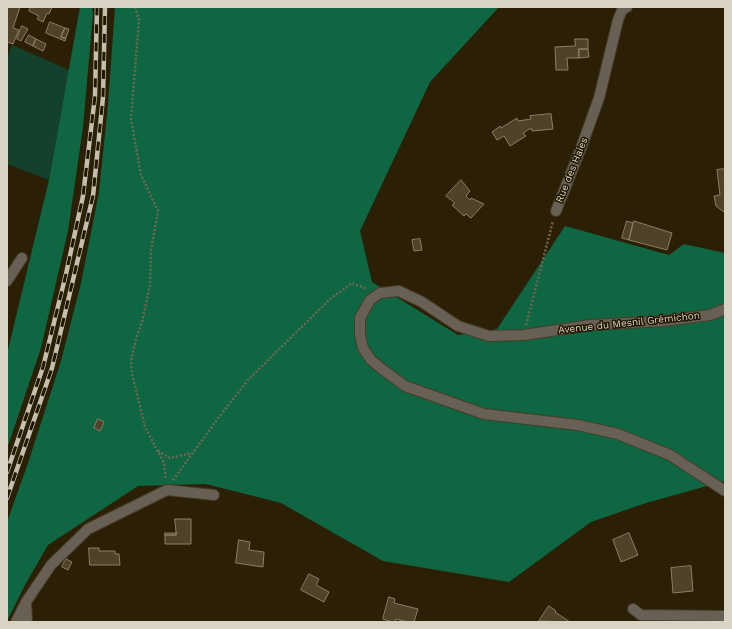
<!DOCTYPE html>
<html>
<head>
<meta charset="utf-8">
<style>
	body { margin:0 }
	#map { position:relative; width:732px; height:629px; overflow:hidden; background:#2b2006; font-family:"Work Sans",sans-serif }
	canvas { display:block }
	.frame { position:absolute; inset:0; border:8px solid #d9d3c4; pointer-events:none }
</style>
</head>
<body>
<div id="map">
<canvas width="732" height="629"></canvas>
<div class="frame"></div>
</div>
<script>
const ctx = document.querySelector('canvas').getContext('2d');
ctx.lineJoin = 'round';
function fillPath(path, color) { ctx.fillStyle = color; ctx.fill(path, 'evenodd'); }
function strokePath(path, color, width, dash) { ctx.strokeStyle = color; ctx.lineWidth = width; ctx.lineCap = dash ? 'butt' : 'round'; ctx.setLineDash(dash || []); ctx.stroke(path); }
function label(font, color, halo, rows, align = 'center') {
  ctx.font = font + ' "Work Sans",sans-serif'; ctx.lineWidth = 3; ctx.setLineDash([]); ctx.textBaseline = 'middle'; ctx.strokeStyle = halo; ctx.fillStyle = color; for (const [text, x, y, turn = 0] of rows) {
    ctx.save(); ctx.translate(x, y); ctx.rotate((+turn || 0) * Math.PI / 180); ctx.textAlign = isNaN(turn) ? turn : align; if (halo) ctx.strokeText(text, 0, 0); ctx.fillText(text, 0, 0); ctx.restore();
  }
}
const green = new Path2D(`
	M12,45l57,25 -20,110 -42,-16v-106z`);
const forest = new Path2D(`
	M80,7h12l1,7 -10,113 -15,104 -27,117 -34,101v-95l42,-174z
	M115,7h384l-69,75 -70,149 12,51 86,53 39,-6 68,-103 104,29 15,-11 41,9v228l-79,22 -55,19 -82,60 -126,-21 -102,-58 -75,-19 -68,2 -90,59 -23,40 -18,36v-99l21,-59 33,-102 20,-78 18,-91 9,-87z`);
const building = new Path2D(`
	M7,7h13l-7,21 6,2 -6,14 -6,-2z
	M31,7h21l-3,7 -2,-1 -4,9 -6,-3 2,-3 -10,-5z
	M50,22l15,6 -4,9 5,2 -1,2 -19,-8z
	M22,26l6,3 -7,12 -4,-2z
	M65,28l4,1 -3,9 -5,-1z
	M29,35l7,4 -3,7 -8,-4z
	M36,39l10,5 -3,7 -10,-5z
	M575,39h13v10h-9v9h-12l1,12h-12l-1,-23 20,-1z
	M579,49h9l1,8 -10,1z
	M551,114l2,15 -21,2v-2h-3l-6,4 3,3 -16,10 -6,-10 -7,4 -5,-8 8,-6 1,2 16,-10 1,3 13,-2 -1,-3z
	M725,169v43h-1l-8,-6 -2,-10 6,-1 -3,-25z
	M461,180l9,11 -4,5 4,4 1,-2 13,6 -13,14 -5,-4 -2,2 -12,-11 3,-2 -9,-7z
	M627,221l6,2 -4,17 -7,-2z
	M634,221l38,12 -5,17 -38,-10z
	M420,239l2,11 -8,1 -2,-11z
	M98,419l6,3 -4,9 -6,-3z
	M175,519h16v25h-26v-9h11z
	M165,533h11v2h-11z
	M629,533l9,22 -17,7 -8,-22z
	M239,540l11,2 -1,8 15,2 -1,15 -27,-4z
	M89,548h10v3h16v3h4l1,11h-30z
	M66,559l6,3 -4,8 -6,-3z
	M691,566l2,25 -20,2 -2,-25z
	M309,574l10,5 -3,6 13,7 -5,10 -23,-12z
	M389,597l6,2 -1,4 24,6 -4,13h-6l-12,-3 -1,3h-3l-9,-3z
	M549,606l7,5 -1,1 15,10 -31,-1z`);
const path = new Path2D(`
	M135,7l4,13 -8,99 10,56 17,36 -7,39 -1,35 -8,37 -6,17 -5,21 1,14 13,53 19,36 2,16
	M526,325l27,-104
	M158,451l12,7 22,-5
	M173,480l46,-63 29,-37 82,-81 22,-16 15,6`);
const minor = new Path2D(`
	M556,211l25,-63 18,-50 19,-78 4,-10 5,-3
	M7,281l15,-23
	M725,309l-15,6 -46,6 -73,4 -67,10 -35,1 -31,-10 -36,-24 -23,-11 -19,2 -10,7 -10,18v17l3,13 8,12 11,9 23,17 79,28 94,11 40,9 52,21 55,36
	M633,609l8,6 84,1
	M16,622l9,-18
	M27,622l-1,-20 25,-37 37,-36 79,-39 47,5`);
const rail = new Path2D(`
	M7,472l36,-105 23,-93 17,-78 12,-100 2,-89
	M7,498l45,-130 41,-172 10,-99 2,-90`);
const streetNames = [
	["Rue des Haies",572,170,-68],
	["Avenue du Mesnil Grémichon",629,323,-6]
];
fillPath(green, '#13412c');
fillPath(forest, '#0f6643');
fillPath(building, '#4e4228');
strokePath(building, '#8b7e62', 1);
strokePath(minor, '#473d24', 12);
strokePath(path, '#706751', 2.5, [2, 2]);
strokePath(minor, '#685f55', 10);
strokePath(rail, '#c5beae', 4.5);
strokePath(rail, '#221700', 3, [9]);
label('10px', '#d9d3c4', '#221700', streetNames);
</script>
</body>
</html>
